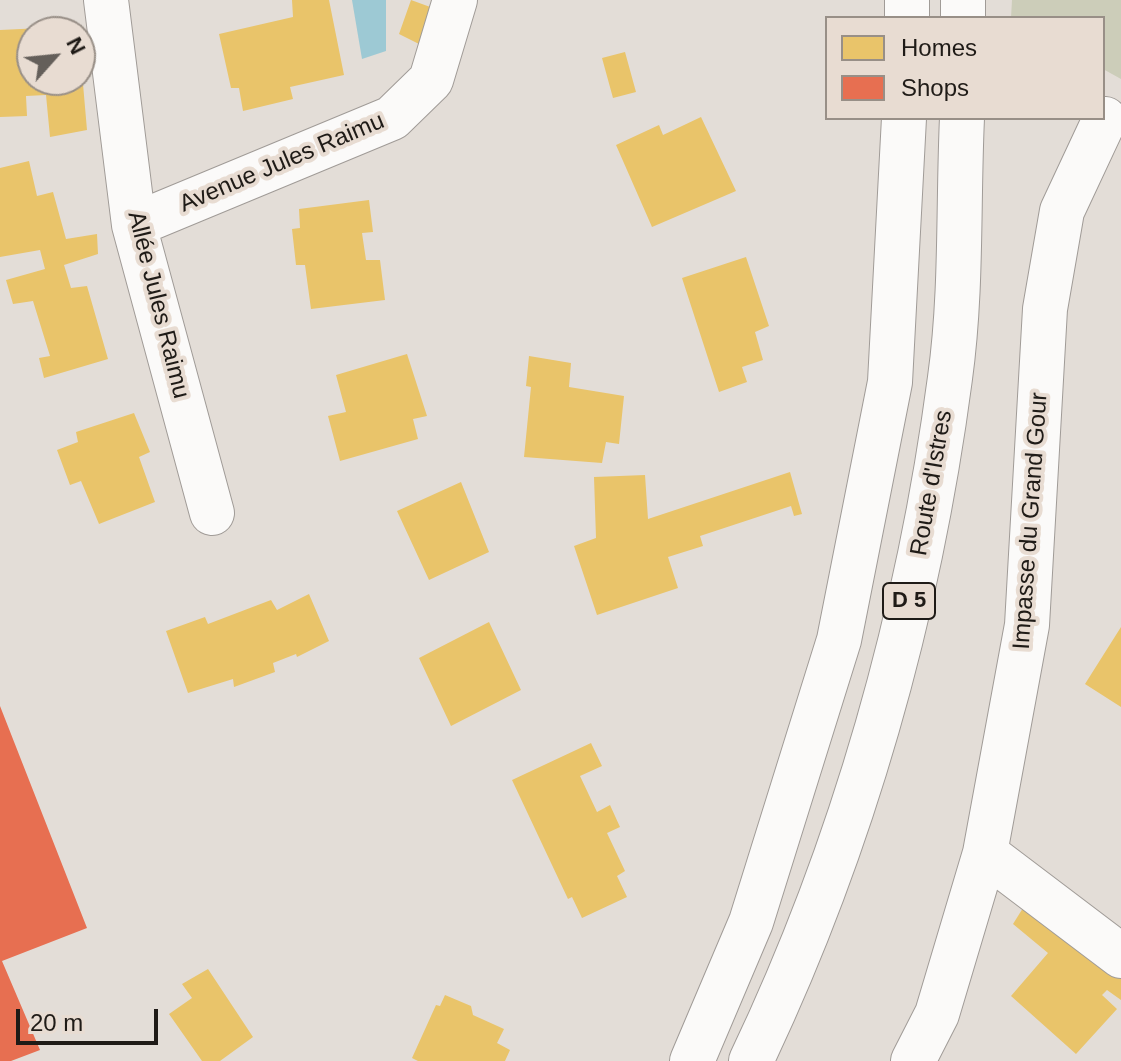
<!DOCTYPE html>
<html>
<head>
<meta charset="utf-8">
<style>
	body { margin:0 }
	#map { position:relative; width:1121px; height:1061px; overflow:hidden; background:#e3ddd7; font-family:Helvetica,sans-serif }
	canvas { display:block }
	.legend { position:absolute; left:825px; top:16px; width:280px; height:104px; box-sizing:border-box; background:#e8dcd2; border:2px solid #988f87; margin:0; padding:10px 14px; list-style:none; font-size:24px; color:#1f1b17 }
	.legend li { display:flex; align-items:center; gap:16px; height:40px }
	.legend b { width:40px; border:2px solid #988f87 }
	.north { position:absolute; left:16px; top:16px; width:80px; height:80px; box-sizing:border-box; background:#e8dcd2; border:2px solid #988f87; border-radius:50%; rotate:63deg; font-size:22px; font-weight:700; line-height:32px; text-align:center; color:#1f1b17 }
	.north::after { content:''; display:block; margin:auto; width:28px; height:36px; background:#645f5a; clip-path:polygon(50% 0,100% 100%,50% 72%,0 100%) }
	.scale { position:absolute; left:16px; top:1009px; width:142px; height:36px; box-sizing:border-box; border:4px solid #1f1b17; border-top:0; padding-left:10px; font-size:24px; line-height:28px; white-space:nowrap; color:#1f1b17; -webkit-text-stroke:6px #e8dcd2; paint-order:stroke }
</style>
</head>
<body>
<div id="map">
<canvas width="1121" height="1061"></canvas>
<ul class="legend">
<li><b style="height:22px;background:#e9c46a"></b>Homes</li>
<li><b style="height:22px;background:#e76f51"></b>Shops</li>
</ul>
<div class="north">N</div>
<div class="scale">20 m</div>
</div>
<script>
const ctx = document.querySelector('canvas').getContext('2d');
ctx.lineJoin = 'round';
function fillPath(path, color) { ctx.fillStyle = color; ctx.fill(path, 'evenodd'); }
function strokePath(path, color, width, dash) { ctx.strokeStyle = color; ctx.lineWidth = width; ctx.lineCap = dash ? 'butt' : 'round'; ctx.setLineDash(dash || []); ctx.stroke(path); }
function label(font, color, halo, rows, align = 'center') {
  ctx.font = font + ' Helvetica,sans-serif'; ctx.lineWidth = 8; ctx.setLineDash([]); ctx.textBaseline = 'middle'; ctx.strokeStyle = halo; ctx.fillStyle = color; for (const [text, x, y, turn = 0] of rows) {
    ctx.save(); ctx.translate(x, y); ctx.rotate((+turn || 0) * Math.PI / 180); ctx.textAlign = isNaN(turn) ? turn : align; if (halo) ctx.strokeText(text, 0, 0); ctx.fillText(text, 0, 0); ctx.restore();
  }
}
const green = new Path2D(`
	M1012,0h109v79l-18,-10v-51h-92z`);
const water = new Path2D(`
	M352,0h34v51l-24,8z`);
const homes = new Path2D(`
	M292,0h37l15,75 -54,12 3,12 -50,12 -4,-23h-8l-12,-54 74,-17z
	M411,0l22,8 -14,36 -20,-10z
	M42,28v4h-10v48h13v6l38,-2 4,46 -37,7 -4,-42 -20,1 1,20 -27,1v-87z
	M625,52l11,40 -23,6 -11,-40z
	M701,117l35,74 -84,36 -36,-82 43,-20 4,10z
	M29,161l8,35 16,-4 13,47 31,-5 1,20 -34,11 7,23 16,-2 21,73 -64,19 -5,-20 11,-2 -17,-55 -20,3 -7,-24 39,-11 -5,-19 -40,7v-89z
	M369,200l4,32 -11,1 4,27h14l5,40 -74,9 -6,-44h-9l-4,-36 8,-1 -1,-19z
	M746,257l23,69 -14,6 8,28 -21,7 5,15 -28,10 -37,-114z
	M407,354l20,62 -14,3 5,20 -78,22 -12,-45 18,-4 -10,-37z
	M529,356l42,7 -2,24 55,9 -5,48 -13,-2 -4,21 -78,-6 7,-70 -5,-1z
	M134,413l16,39 -11,5 16,45 -56,22 -18,-43 -11,4 -13,-35 21,-8 -2,-10z
	M790,472l12,42 -8,2 -3,-10 -91,30 3,10 -35,11 10,31 -81,27 -23,-69 22,-8 -2,-61 51,-2 3,44z
	M461,482l28,70 -60,28 -32,-69z
	M309,594l20,47 -32,16 -1,-3 -23,9 2,9 -41,15 -1,-8 -45,14 -22,-62 39,-14 3,7 63,-24 6,10z
	M489,622l32,68 -70,36 -32,-68z
	M1121,627v80l-36,-23z
	M591,743l11,23 -22,10 17,36 13,-7 10,22 -13,6 18,38 -8,5 10,21 -45,21 -10,-21 -4,2 -56,-119z
	M1028,900l93,70v30l-14,-10 -5,5 15,14 -41,45 -65,-58 37,-43 -35,-29z
	M208,969l45,68 -33,24h-18l-33,-47 23,-16 -10,-14z
	M445,995l26,11 2,9 31,14 -7,14 13,7 -5,11h-87l-6,-3 24,-53 4,1z`);
const shops = new Path2D(`
	M0,706l87,222 -85,33 38,89 -29,11h-11z`);
const minor = new Path2D(`
	M106,0l28,225 78,288
	M134,225l258,-107 39,-38 24,-80
	M985,853l136,103
	M913,1061l24,-47 48,-161 42,-228 18,-316 17,-98 43,-92`);
const major = new Path2D(`
	M907,0v18
	M963,18v-18
	M692,1061l59,-139 88,-282 51,-258 14,-264
	M751,1061c102,-214 168,-448 199,-683 12,-86 8,-174 12,-260`);
const shields = [
	[909,601,52]
];
const shieldNames = [
	["D 5",909,601]
];
const streetNames = [
	["Avenue Jules Raimu",282,163,-23],
	["Allée Jules Raimu",158,305,76],
	["Route d'Istres",932,483,-80],
	["Impasse du Grand Gour",1031,521,-86]
];
fillPath(green, '#cccdb9');
fillPath(water, '#9dc9d4');
fillPath(homes, '#e9c46a');
fillPath(shops, '#e76f51');
strokePath(minor, '#a09b97', 46);
strokePath(major, '#a09b97', 46);
strokePath(minor, '#fbfaf9', 44);
strokePath(major, '#fbfaf9', 44);
for (const [x, y, w] of shields) { const box = new Path2D(); box.roundRect(x - w / 2, y - 18, w, 36, 6); ctx.fillStyle = '#e8dcd2'; ctx.fill(box); strokePath(box, '#1f1b17', 2); }
label('bold 22px', '#1f1b17', null, shieldNames);
label('24px', '#1f1b17', '#e8dcd2', streetNames);
</script>
</body>
</html>
